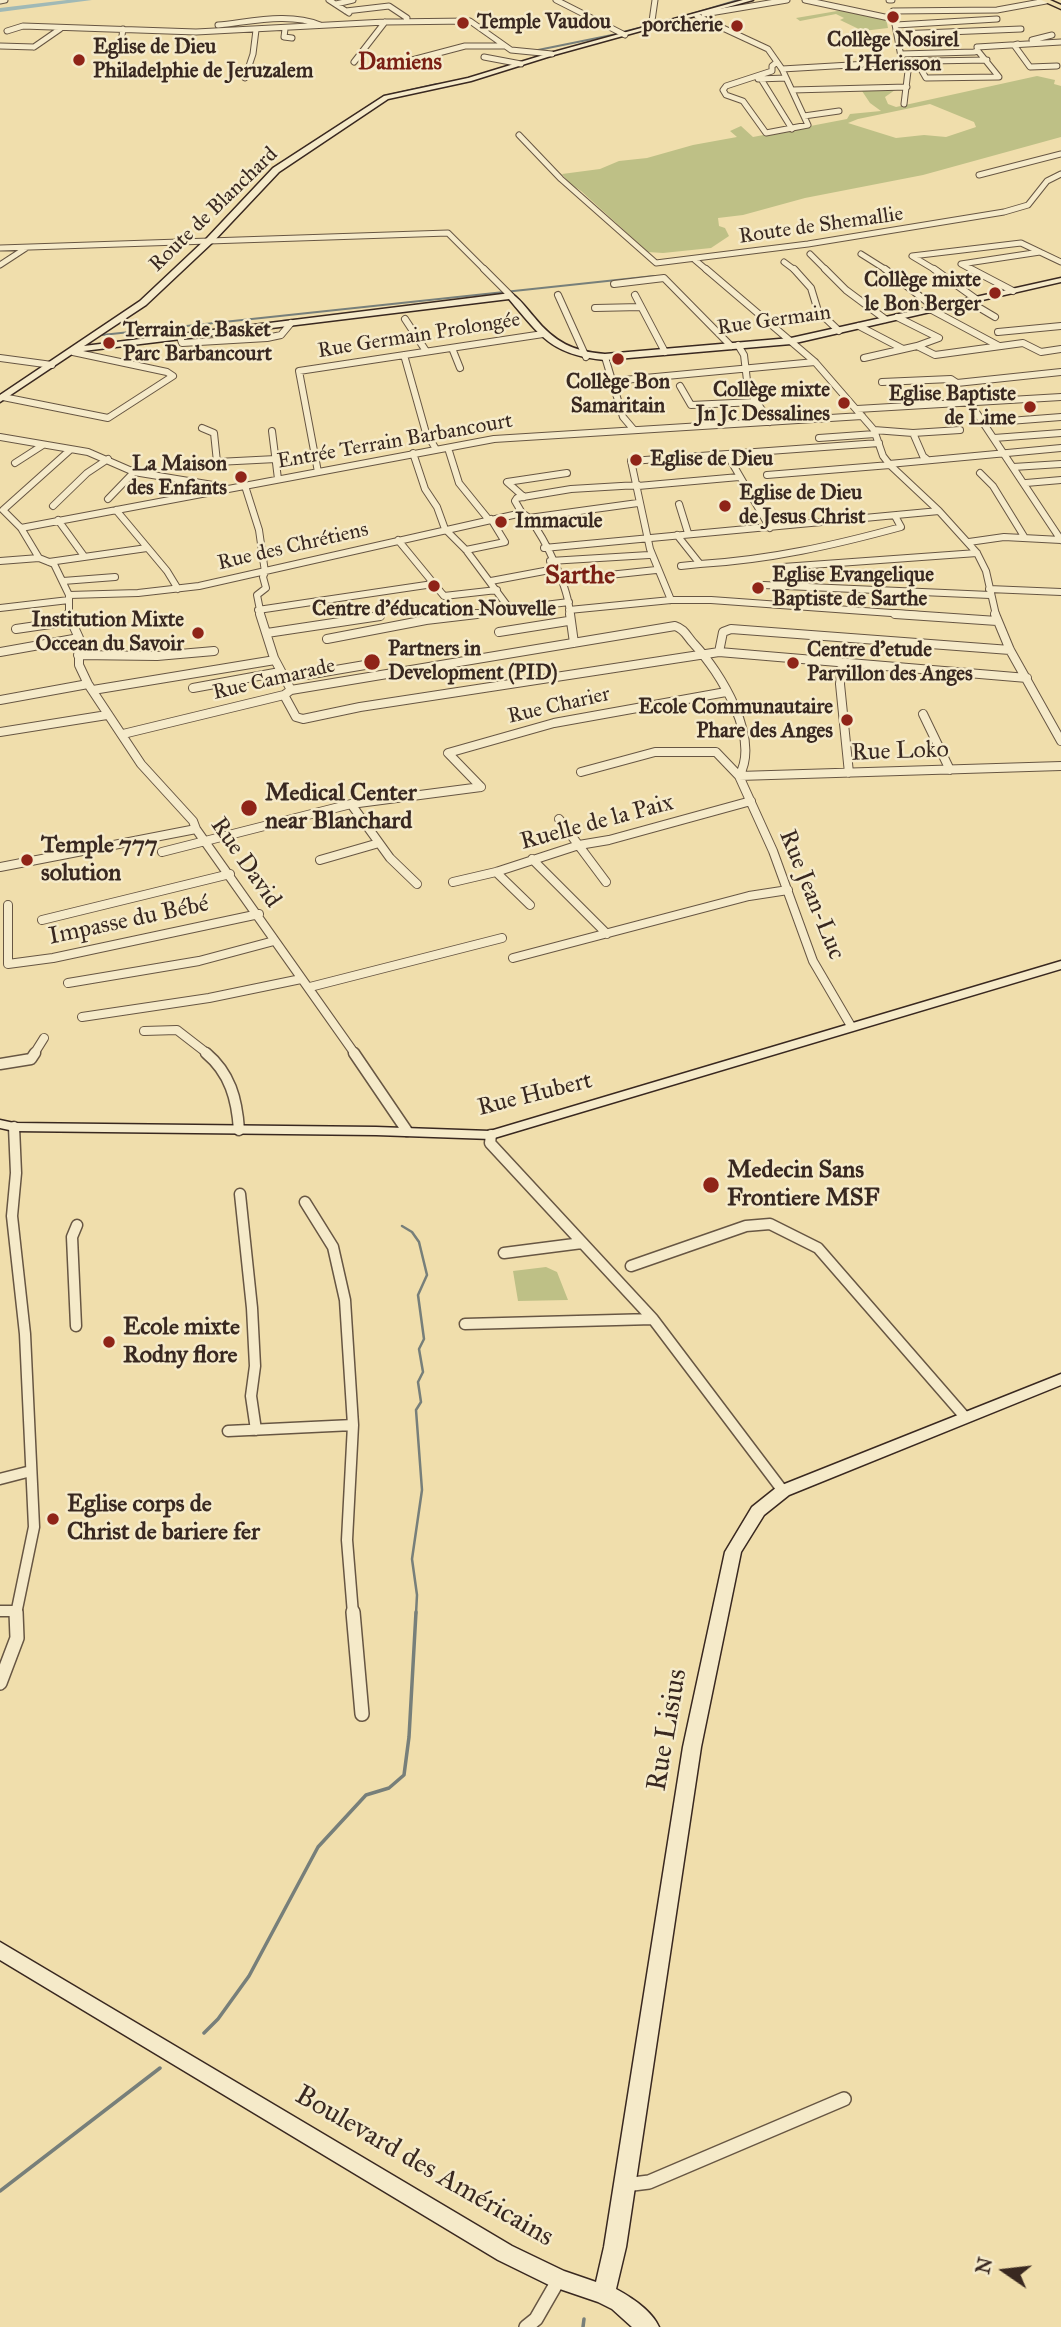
<!DOCTYPE html>
<html>
<head>
<meta charset="utf-8">
<style>
	body { margin:0 }
	#map { position:relative; width:1061px; height:2327px; overflow:hidden; background:#f0deac; font-family:"IM FELL Great Primer",serif }
	canvas { display:block }
	.north { position:absolute; left:970px; top:2236px; width:70px; height:70px; -webkit-text-stroke:5px #f5eac9; paint-order:stroke; rotate:284deg; font-size:19px; font-weight:700; line-height:28px; text-align:center; color:#392820 }
	.north::after { content:''; display:block; margin:auto; width:24px; height:32px; background:#392820; clip-path:polygon(50% 0,100% 100%,50% 72%,0 100%) }
</style>
</head>
<body>
<div id="map">
<canvas width="1061" height="2327"></canvas>
<div class="north">N</div>
</div>
<script>
const ctx = document.querySelector('canvas').getContext('2d');
ctx.lineJoin = 'round';
function fillPath(path, color) { ctx.fillStyle = color; ctx.fill(path, 'evenodd'); }
function strokePath(path, color, width, dash) { ctx.strokeStyle = color; ctx.lineWidth = width; ctx.lineCap = dash ? 'butt' : 'round'; ctx.setLineDash(dash || []); ctx.stroke(path); }
function label(font, color, halo, rows, align = 'center') {
  ctx.font = font + ' "IM FELL Great Primer",serif'; ctx.lineWidth = 5; ctx.setLineDash([]); ctx.textBaseline = 'middle'; ctx.strokeStyle = halo; ctx.fillStyle = color; for (const [text, x, y, turn = 0] of rows) {
    ctx.save(); ctx.translate(x, y); ctx.rotate((+turn || 0) * Math.PI / 180); ctx.textAlign = isNaN(turn) ? turn : align; if (halo) ctx.strokeText(text, 0, 0); ctx.fillText(text, 0, 0); ctx.restore();
  }
}
const green = new Path2D(`
	M843,10l43,8 2,10 -25,3 -23,-11 4,-2 -8,-4 -36,7 -4,-3z
	M1037,76l18,4 -1,4 7,2v51l-138,38 -118,23 -62,17 -25,3 1,8 6,2 4,8 -18,12 -48,5 -15,-1 -67,-61 -12,-8 -7,-9 38,-5 19,-8 28,-3 46,-13 44,-8 -7,-6 11,-5 12,11 94,-18 3,-5 31,-3 -11,-8 -8,-12 33,-1 -10,7 3,7 8,3zM930,104l44,18 2,5 -30,10 -22,-2 -28,3 -48,-15 10,-4z
	M546,1267l11,5 11,28 -50,1 -5,-30z`);
const streamFar2 = new Path2D(`
	M668,21l70,-21
	M623,32l24,-6
	M538,50l79,-16
	M530,59l13,-4
	M309,145l75,-49 53,-12
	M282,321l22,-2
	M102,335l552,-59`);
const streamFar1 = new Path2D(`
	M402,1226l10,6 7,10 8,33 -9,20 6,44 -5,10 4,23 -5,10 3,20 -5,8 6,80 -10,69 5,36 -1,19`);
const stream = new Path2D(`
	M204,2033l14,-14 31,-43 69,-129 48,-52 23,-7 15,-13 5,-38 7,-125
	M0,2191l160,-123
	M583,2327l1,-8`);
const river = new Path2D(`
	M67,0h25l-92,12v-4z`);
const streetFar4 = new Path2D(`
	M329,0l20,13
	M556,0l69,35
	M805,0l89,19 8,43 6,9 -4,33
	M889,0h3
	M0,1l5,-1
	M336,4l17,-4
	M346,11l43,-5 18,12 -1,3
	M893,11l104,-1 49,-9
	M704,14l83,-14
	M697,16l71,33 14,20 26,56 -42,8 -23,-32 -17,-6 -3,-5 3,-4 46,-15v-5l5,-4
	M218,25c32,-3 71,-13 102,0
	M896,25l101,-6
	M651,28l4,-28
	M285,29l-1,8 8,1
	M7,31l16,-5 173,6 189,-10 85,-1 41,29 41,4
	M898,34l123,-5
	M1032,40l20,-5
	M1018,44l-4,1 16,22 27,-1
	M0,46l34,1
	M34,47l26,-18
	M120,49l3,-20
	M901,54l73,-2 4,-1 -1,-4 84,-5
	M484,57l37,7
	M412,60l53,-14h40
	M929,61l58,-1
	M354,62l31,-40
	M782,69l120,-7
	M922,71l4,7 73,-1 -21,-26
	M245,78l8,-24 3,-24
	M758,79l28,-1
	M761,79l31,50
	M792,90l115,-3
	M804,116l35,-5
	M519,135l42,44 95,84 152,-19 196,-32 24,-7 19,-24 14,-7
	M979,175l82,-21
	M0,248l448,-15 38,38
	M810,254l17,17
	M861,254l27,17
	M695,260l13,11
	M784,262l12,9
	M0,265l26,-17
	M937,271l-25,-15 109,-13 40,19
	M974,271l-13,-7 79,-12`);
const streetFar3 = new Path2D(`
	M484,269l27,27
	M706,269l109,93 59,68 9,26 7,9 49,46 38,42 9,18 10,44
	M794,269l17,19 7,23 21,20
	M825,269l21,21 39,29
	M885,269l50,39
	M934,269l42,30
	M971,269l42,22
	M614,284l50,-6 67,68
	M558,295l28,62
	M635,295l30,57
	M968,301l27,16
	M595,308l46,-1
	M930,309l69,37
	M897,317l42,21 -22,8
	M405,319l21,32
	M859,326l44,23
	M998,332l63,-6
	M180,337l2,6 85,-5 14,-3 10,-12
	M738,345l6,10 4,34 22,33
	M452,348l8,20
	M404,355l22,78 10,16
	M605,357l18,60 11,13
	M0,358l52,7
	M864,358l53,-12 18,9 88,-12 18,9 20,-3
	M613,381l202,-19
	M882,382l69,-3 6,4 104,-11
	M680,386l11,19 64,-3
	M3,397l105,21 65,-42 -6,-4 -94,-20
	M970,403l91,137
	M857,409l204,-12
	M983,423l78,-6
	M202,428l12,5 3,29 59,-3
	M874,430l39,3 10,23 5,4
	M272,431l6,48
	M913,433l47,-3
	M0,437l88,15 46,20 91,15
	M819,438l56,-4
	M994,438l67,-5
	M448,448l11,35 30,37
	M413,453l12,36 12,18 8,22 21,21 43,58
	M728,456l42,72
	M15,463l28,-18
	M889,464l172,-16
	M1013,467l48,-3
	M318,472l-19,-101 244,-37
	M980,473l13,13 32,52
	M767,475l123,-10
	M1026,483l35,-3
	M245,486l14,44 6,42 -2,5 3,11 -9,7 4,20
	M638,486l101,-9
	M524,497l-17,-15 60,-9
	M108,499l26,-27
	M679,504l9,29
	M53,506l34,-33 21,-14
	M116,510l51,61 11,18
	M522,513l-7,-12 2,-3 54,-9 67,-4
	M525,515l4,3 109,-15
	M529,518c17,22 40,70 41,97
	M58,520l26,36
	M21,528l473,-89 368,-23
	M677,535l23,29c69,-4 135,-19 201,-37l-6,-11
	M398,540l46,56 53,-6
	M969,542l35,-5 57,3
	M544,548l395,-37
	M466,550l39,-8 -14,-23
	M39,558l-18,-30 -18,-18 67,-60
	M0,561l39,-3 15,6 15,31v20
	M550,561l99,-6
	M49,562l98,-14
	M681,566l19,-2
	M783,567l194,-14
	M562,580l94,-10
	M63,581l52,-4
	M491,581l64,-12
	M763,585l227,10
	M989,589l72,3
	M69,595l69,-2 61,-7 323,-73
	M671,600l-21,-51 -19,-88 248,-18
	M0,608l69,-8
	M258,610l175,-26
	M569,610l102,-10h40l208,15
	M463,615l106,-13`);
const streetFar2 = new Path2D(`
	M68,614l11,24v27l9,19 53,80 52,57 3,8 159,225
	M260,614l14,44 17,32
	M570,614l4,29
	M895,614l102,7
	M995,614l15,36 51,91
	M16,629l55,-8
	M499,632l69,-11
	M267,633l113,-17
	M327,639l99,-19 51,-6
	M0,652l79,-14
	M719,652l4,-20 8,-3 279,21
	M78,655l79,1 57,-5
	M842,663l-2,21 9,89
	M283,679l82,-14
	M193,688l87,-16
	M93,690l182,-30
	M284,695l12,22 7,2 57,-12 359,-55 308,26
	M0,700l88,-16
	M923,714l27,56
	M0,732l107,-17
	M123,734l161,-39 7,-5 384,-64c10,3 12,11 19,18 26,28 67,94 45,132
	M581,772l74,-20h61l23,24 34,75 40,110 38,65
	M739,776l322,-10
	M481,787l-33,-34 106,-30 172,-31
	M351,804l39,54 27,26
	M559,819l47,63
	M162,852l189,-48 130,-17
	M532,859l75,75
	M320,860l59,-17
	M0,867l196,-38
	M496,872l34,33
	M453,882l43,-10 83,-27 30,-5 142,-39
	M8,905v59l45,-6 206,-44
	M42,920l188,-46
	M513,958l236,-62 39,-6
	M68,983l131,-22 75,-20
	M310,987l192,-49
	M82,1017l127,-19 92,-19
	M144,1031l33,-1 31,24
	M34,1054l10,-16`);
const streetFar1 = new Path2D(`
	M206,1053c24,20 31,46 33,77
	M354,1053l53,78
	M0,1064l31,-5 4,-6
	M14,1127l2,46 -4,43 13,118 9,193 -18,87
	M491,1135l-1,8 163,176 130,172
	M240,1194l12,114 3,58 -4,30 5,34
	M305,1202l28,45 12,53 8,125 -6,115 6,74
	M504,1253l78,-10
	M631,1266l115,-40 24,-2 48,24 147,169
	M465,1324l188,-5
	M76,1326l-4,-89 5,-12
	M228,1431l125,-6
	M0,1479l31,-8
	M0,1611h16`);
const street = new Path2D(`
	M353,1612l9,102
	M0,1683l17,-45 -1,-26
	M625,2185l24,-3 195,-83
	M526,2327l10,-8 23,-40`);
const secondary = new Path2D(`
	M743,0h10l-199,55 -83,26 -83,18 -109,73 -66,70 -67,63 -62,41 427,-53c9,6 16,16 23,24 20,25 40,35 71,37l186,-16 270,-60v4l-270,62 -186,16c-53,-5 -64,-23 -96,-61l-434,53 -75,50v-7l140,-94 67,-63 66,-70 111,-72 84,-18 82,-25z
	M1061,961v8l-570,170 -115,-4 -362,-4 -14,-3v-8l14,3 362,4 114,4z
	M1061,1374v11l-272,110 -25,20 -23,37 -40,195 -75,500 -10,42c15,8 36,22 43,38h-27l-20,-18 -14,-7 -47,-16 -53,-26 -498,-300v-18l512,304 52,25 32,11 8,-35 79,-500 42,-195 27,-45 25,-20z`);
const primary = new Path2D(`
	M1041,0h9l11,5v4z`);
const markers = [
	[893,17,7,"#8f2418"],
	[463,23,7,"#8f2418"],
	[737,26,7,"#8f2418"],
	[79,60,7,"#8f2418"],
	[995,293,7,"#8f2418"],
	[109,343,7,"#8f2418"],
	[618,359,7,"#8f2418"],
	[844,403,7,"#8f2418"],
	[1030,407,7,"#8f2418"],
	[636,460,7,"#8f2418"],
	[241,477,7,"#8f2418"],
	[725,506,7,"#8f2418"],
	[501,522,7,"#8f2418"],
	[434,586,7,"#8f2418"],
	[758,588,7,"#8f2418"],
	[198,633,7,"#8f2418"],
	[372,662,9,"#8f2418"],
	[793,663,7,"#8f2418"],
	[847,720,7,"#8f2418"],
	[249,808,9,"#8f2418"],
	[27,860,7,"#8f2418"],
	[711,1185,9,"#8f2418"],
	[109,1342,7,"#8f2418"],
	[53,1519,7,"#8f2418"]
];
const farPoinames = [
	["Temple Vaudou",477,23],
	["porcherie",723,26,"right"],
	["Collège Nosirel",893,41,"center"],
	["L'Herisson",893,65,"center"],
	["Eglise de Dieu",93,48],
	["Philadelphie de Jeruzalem",93,72],
	["Collège mixte",981,281,"right"],
	["le Bon Berger",981,305,"right"],
	["Terrain de Basket",123,331],
	["Parc Barbancourt",123,355],
	["Collège Bon",618,383,"center"],
	["Samaritain",618,407,"center"],
	["Collège mixte",830,391,"right"],
	["Jn Jc Dessalines",830,415,"right"],
	["Eglise Baptiste",1016,395,"right"],
	["de Lime",1016,419,"right"],
	["Eglise de Dieu",650,460],
	["La Maison",227,465,"right"],
	["des Enfants",227,489,"right"],
	["Eglise de Dieu",739,494],
	["de Jesus Christ",739,518],
	["Immacule",515,522],
	["Eglise Evangelique",772,576],
	["Baptiste de Sarthe",772,600],
	["Centre d'éducation Nouvelle",434,610,"center"],
	["Institution Mixte",184,621,"right"],
	["Occean du Savoir",184,645,"right"],
	["Partners in",388,650],
	["Development (PID)",388,674],
	["Centre d'etude",807,651],
	["Parvillon des Anges",807,675],
	["Ecole Communautaire",833,708,"right"],
	["Phare des Anges",833,732,"right"]
];
const farStreetnames = [
	["Route de Blanchard",214,210,-44],
	["Route de Shemallie",821,226,-8],
	["Rue Germain",774,321,-8],
	["Rue Germain Prolongée",419,336,-9],
	["Entrée Terrain Barbancourt",395,442,-10],
	["Rue des Chrétiens",293,547,-13],
	["Rue Camarade",274,680,-13],
	["Rue Charier",559,706,-13]
];
const farQuarternames = [
	["Damiens",400,63]
];
const streetNames = [
	["Rue Loko",900,752,-2],
	["Ruelle de la Paix",597,823,-15],
	["Rue David",245,863,55],
	["Rue Jean-Luc",811,895,68],
	["Impasse du Bébé",129,921,-12],
	["Rue Hubert",535,1095,-14]
];
const poiNames = [
	["Medical Center",265,794],
	["near Blanchard",265,822],
	["Temple 777",41,846],
	["solution",41,874],
	["Medecin Sans",727,1171],
	["Frontiere MSF",727,1199],
	["Ecole mixte",123,1328],
	["Rodny flore",123,1356],
	["Eglise corps de",67,1505],
	["Christ de bariere fer",67,1533]
];
const farDistrictnames = [
	["Sarthe",580,577]
];
const nearStreetnames = [
	["Rue Lisius",668,1730,-80],
	["Boulevard des Américains",424,2167,30]
];
fillPath(green, '#bec086');
strokePath(streamFar2, '#777f7a', 2);
strokePath(streamFar1, '#777f7a', 2.5);
strokePath(stream, '#777f7a', 3.5);
fillPath(river, '#a0b9b6');
strokePath(streetFar4, '#675643', 7);
strokePath(streetFar3, '#675643', 8);
strokePath(streetFar2, '#675643', 10);
strokePath(streetFar1, '#675643', 13);
strokePath(street, '#675643', 16);
strokePath(secondary, '#392820', 3);
strokePath(primary, '#392820', 3);
strokePath(streetFar4, '#f5eac9', 5);
strokePath(streetFar3, '#f5eac9', 6);
strokePath(streetFar2, '#f5eac9', 8);
strokePath(streetFar1, '#f5eac9', 10);
strokePath(street, '#f5eac9', 13);
fillPath(secondary, '#f5eac9');
fillPath(primary, '#f0deac');
for (const [x, y, r, color] of markers) { const dot = new Path2D(); dot.arc(x, y, r, 0, 2 * Math.PI); ctx.fillStyle = color; ctx.fill(dot); strokePath(dot, '#f5eac9', 2.5); }
label('bold 21px', '#392820', '#f5eac9', farPoinames, 'left');
label('21px', '#392820', '#f5eac9', farStreetnames);
label('bold 23px', '#7a1f14', '#f5eac9', farQuarternames);
label('24px', '#392820', '#f5eac9', streetNames);
label('bold 24px', '#392820', '#f5eac9', poiNames, 'left');
label('bold 26px', '#7a1f14', '#f5eac9', farDistrictnames);
label('28px', '#392820', '#f5eac9', nearStreetnames);
</script>
</body>
</html>
